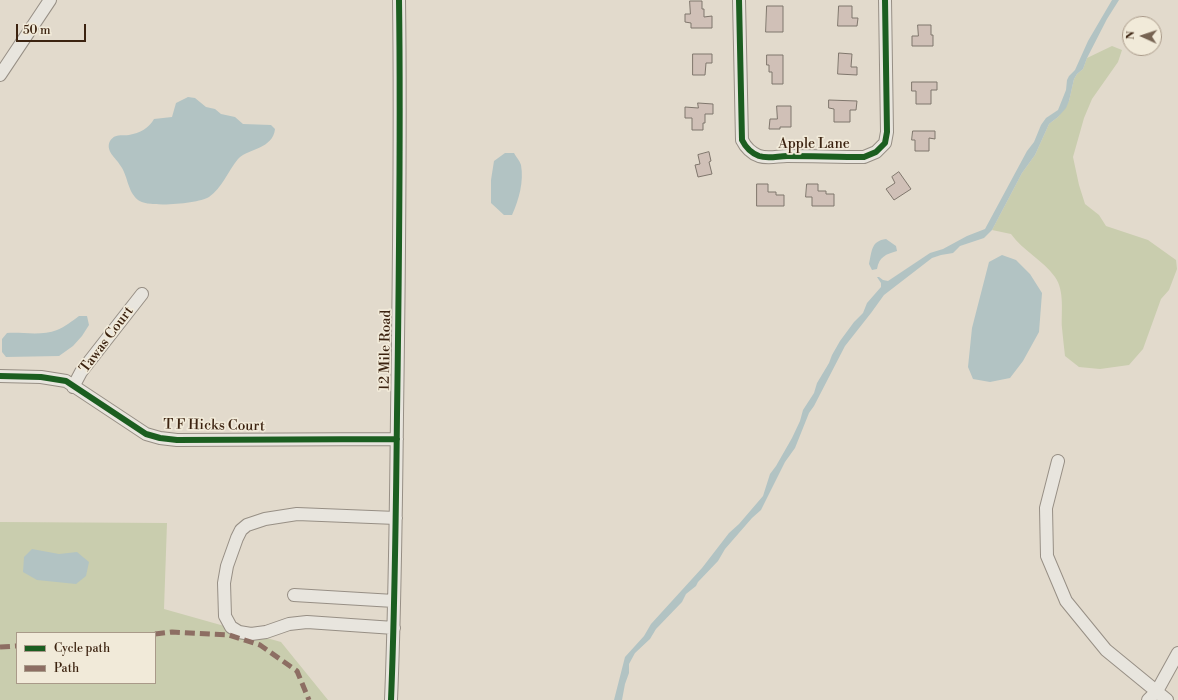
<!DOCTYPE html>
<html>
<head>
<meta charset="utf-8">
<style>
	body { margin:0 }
	#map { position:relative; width:1178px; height:700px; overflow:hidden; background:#e2dacc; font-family:"Libre Bodoni",serif }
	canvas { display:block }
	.legend { position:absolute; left:16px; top:632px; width:140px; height:52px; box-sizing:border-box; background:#f1ead9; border:1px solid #a99a89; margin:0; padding:5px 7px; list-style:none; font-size:12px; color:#3c2310 }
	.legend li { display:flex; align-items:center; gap:8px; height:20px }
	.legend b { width:20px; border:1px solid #a99a89 }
	.north { position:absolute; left:1122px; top:16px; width:40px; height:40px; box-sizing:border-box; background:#f1ead9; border:1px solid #a99a89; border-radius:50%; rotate:273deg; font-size:11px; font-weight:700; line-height:16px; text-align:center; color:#3c2310 }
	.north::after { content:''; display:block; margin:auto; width:14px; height:18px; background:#766352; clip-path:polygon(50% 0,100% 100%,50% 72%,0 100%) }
	.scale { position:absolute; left:16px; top:24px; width:70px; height:18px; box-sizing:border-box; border:2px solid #3c2310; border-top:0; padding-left:5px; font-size:12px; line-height:14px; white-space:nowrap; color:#3c2310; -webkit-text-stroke:3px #f1ead9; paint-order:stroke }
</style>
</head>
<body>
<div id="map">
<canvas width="1178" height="700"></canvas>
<ul class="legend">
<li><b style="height:5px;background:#1b5e20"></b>Cycle path</li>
<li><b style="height:5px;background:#8d6e63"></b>Path</li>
</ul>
<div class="north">N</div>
<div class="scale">50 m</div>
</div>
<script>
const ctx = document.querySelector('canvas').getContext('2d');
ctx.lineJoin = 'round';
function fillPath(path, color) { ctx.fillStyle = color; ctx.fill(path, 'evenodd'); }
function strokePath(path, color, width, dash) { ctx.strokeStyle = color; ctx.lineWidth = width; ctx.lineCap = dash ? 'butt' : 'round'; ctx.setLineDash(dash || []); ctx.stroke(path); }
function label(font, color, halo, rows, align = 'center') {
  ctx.font = font + ' "Libre Bodoni",serif'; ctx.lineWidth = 3.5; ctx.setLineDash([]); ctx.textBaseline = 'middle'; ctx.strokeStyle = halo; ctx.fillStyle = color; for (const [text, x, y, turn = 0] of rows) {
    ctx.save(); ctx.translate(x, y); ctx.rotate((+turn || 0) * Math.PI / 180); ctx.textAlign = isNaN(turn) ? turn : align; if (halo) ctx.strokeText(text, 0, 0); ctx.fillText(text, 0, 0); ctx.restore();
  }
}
const green = new Path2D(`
	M1112,46l10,4 -4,12 -26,37 -8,19 -11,39 6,28 6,19 14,11 7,11 42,14 28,20 1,9 -8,21 -8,9 -18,50 -14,16 -29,4 -21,-2 -14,-11c-1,-9 -2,-18 -3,-28 -1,-15 3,-37 -7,-51 -12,-17 -32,-26 -44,-43l-19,-4 30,-57 13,-18 14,-31 9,-7 11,-16 5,-22 3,-5 6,-5 4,-11z
	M0,522l167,1 -3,86 117,33 47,58h-328zM17,633h138v50h-138z`);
const water = new Path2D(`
	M1112,0h7l-12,19 -20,39 -4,11 -6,5 -3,5 -5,22 -3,7 -8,9 -9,7 -14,31 -13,18 -30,57 -8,8 -24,8 -7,7 -12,2 -9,3 -48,37 -13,18 -26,33 -31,60 -5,7 -14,35 -10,14 -24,48 -9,8 -27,31 -7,12 -20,21 -2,4 -10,8 -4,8 -26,27 -6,10 -15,14 -6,11v9l-4,11 -3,16h-8l11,-43 19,-21 7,-12 51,-56 27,-35 10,-9 24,-28 7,-22 6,-8 16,-28 8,-17 3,-11 11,-17 3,-10 12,-20 3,-8 8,-14 14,-19 9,-9 4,-10 14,-16v-4l-4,-6h2l4,3 5,1 42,-28 13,-4 24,-13 18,-7 42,-78 7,-9 7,-17 5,-7 12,-8 8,-20 1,-10 2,-4 6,-6 13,-29z
	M188,97l7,1 11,9 9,2 6,5 14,3 8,7 28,1 4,4c-2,20 -26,19 -37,30 -10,12 -16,29 -29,38 -11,7 -62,11 -71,3 -11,-9 -10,-25 -18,-35 -4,-7 -15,-14 -10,-24 5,-8 12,-5 19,-6 11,-2 20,-7 25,-16l18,-2 4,-14z
	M505,153h9c2,4 6,8 7,12 3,16 -2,35 -9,50h-8l-13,-12v-23l3,-19z
	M886,239l10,7 1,5c-11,3 -18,6 -20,18l-5,1 -3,-6c3,-13 2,-23 17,-25z
	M1002,255l14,5 14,14 12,19 -3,39 -16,29 -13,17 -20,4 -17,-3 -5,-12 4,-39 17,-66z
	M79,316h8l2,9 -7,11 -9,10 -14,10 -53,1 -4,-5v-13l5,-6c16,-1 35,3 50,-3 8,-3 15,-9 22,-14z
	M32,549l27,5 18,-2 12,10 -3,14 -10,8 -39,-4 -14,-8 1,-15z`);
const building = new Path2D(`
	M690,1h12v8h2v8l8,-1v12h-21v-5l-6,-1v-8h5z
	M767,6h16v26h-17z
	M839,6h13v12h6l-1,8h-19z
	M918,25h13v10h2v11h-21v-10h6z
	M839,53l13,1 -1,13h6v8l-19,-1z
	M693,54h19v9h-6l-1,12h-12z
	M767,55h16v29h-11v-12h-3v-7h-2z
	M912,82h25v8h-6v14h-15v-13h-4z
	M829,100l28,1 -1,9h-6v12h-16v-13l-5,-1z
	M698,103l15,1v10h-8v9h-2v7h-11v-12h-7v-11l13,1z
	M777,106h14v21h-11v2h-11l1,-10h7z
	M913,131h22v8l-6,-1v13h-14v-11h-3z
	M709,152l2,9 -2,1 3,12 -14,3 -3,-12 5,-1 -2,-9z
	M899,172l12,17 -17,11 -8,-11 9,-6 -3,-6z
	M757,184h11v8h8v3h8v11h-27z
	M807,184h11v7h8v3h8v12h-22v-9h-6z`);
const minor = new Path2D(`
	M739,0l3,140c4,8 9,13 17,16 9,3 19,0 28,0 25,0 51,1 77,1l12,-5 9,-9 2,-11 -2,-132
	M0,75l50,-75
	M0,376l41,1 25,4 80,53 14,4 17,2 220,-1
	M73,387l8,-15 61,-78
	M1058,461l-12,47 1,48 19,45 40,49 61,50
	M294,595l100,6
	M394,628l-87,-6 -18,2 -23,8 -15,2 -12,-2 -8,-5 -6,-11 -1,-33 3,-17 10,-28 4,-8 6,-5 18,-6 32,-5 99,4
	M391,700c4,-95 5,-190 6,-285 2,-138 4,-277 2,-415
	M1148,700l9,-9 21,-38`);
const quiet = new Path2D(`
	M155,634l17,-2 57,3 31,10 37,26 12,29
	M0,647l17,-1`);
const cycleway = new Path2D(`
	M739,0l3,140c4,8 9,13 17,16 9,3 19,0 28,0 25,0 51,1 77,1l12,-5 9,-9 2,-11 -2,-132
	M0,376l41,1 25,4 80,53 14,4 17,2 220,-1
	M391,700c4,-95 5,-190 6,-285 2,-138 4,-277 2,-415`);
const streetNames = [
	["Apple Lane",814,145],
	["Tawas Court",107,340,-53],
	["12 Mile Road",386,350,-89],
	["T F Hicks Court",214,426,1]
];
fillPath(green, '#c9cdae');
fillPath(water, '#b2c3c3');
fillPath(building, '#d0c0b7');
strokePath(building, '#7f766c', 1);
strokePath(minor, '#978f85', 14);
strokePath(minor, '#e8e5de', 12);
strokePath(quiet, '#8d6e63', 5, [10, 5]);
strokePath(cycleway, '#1b5e20', 6);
label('14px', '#3c2310', '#f1ead9', streetNames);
</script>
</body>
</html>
